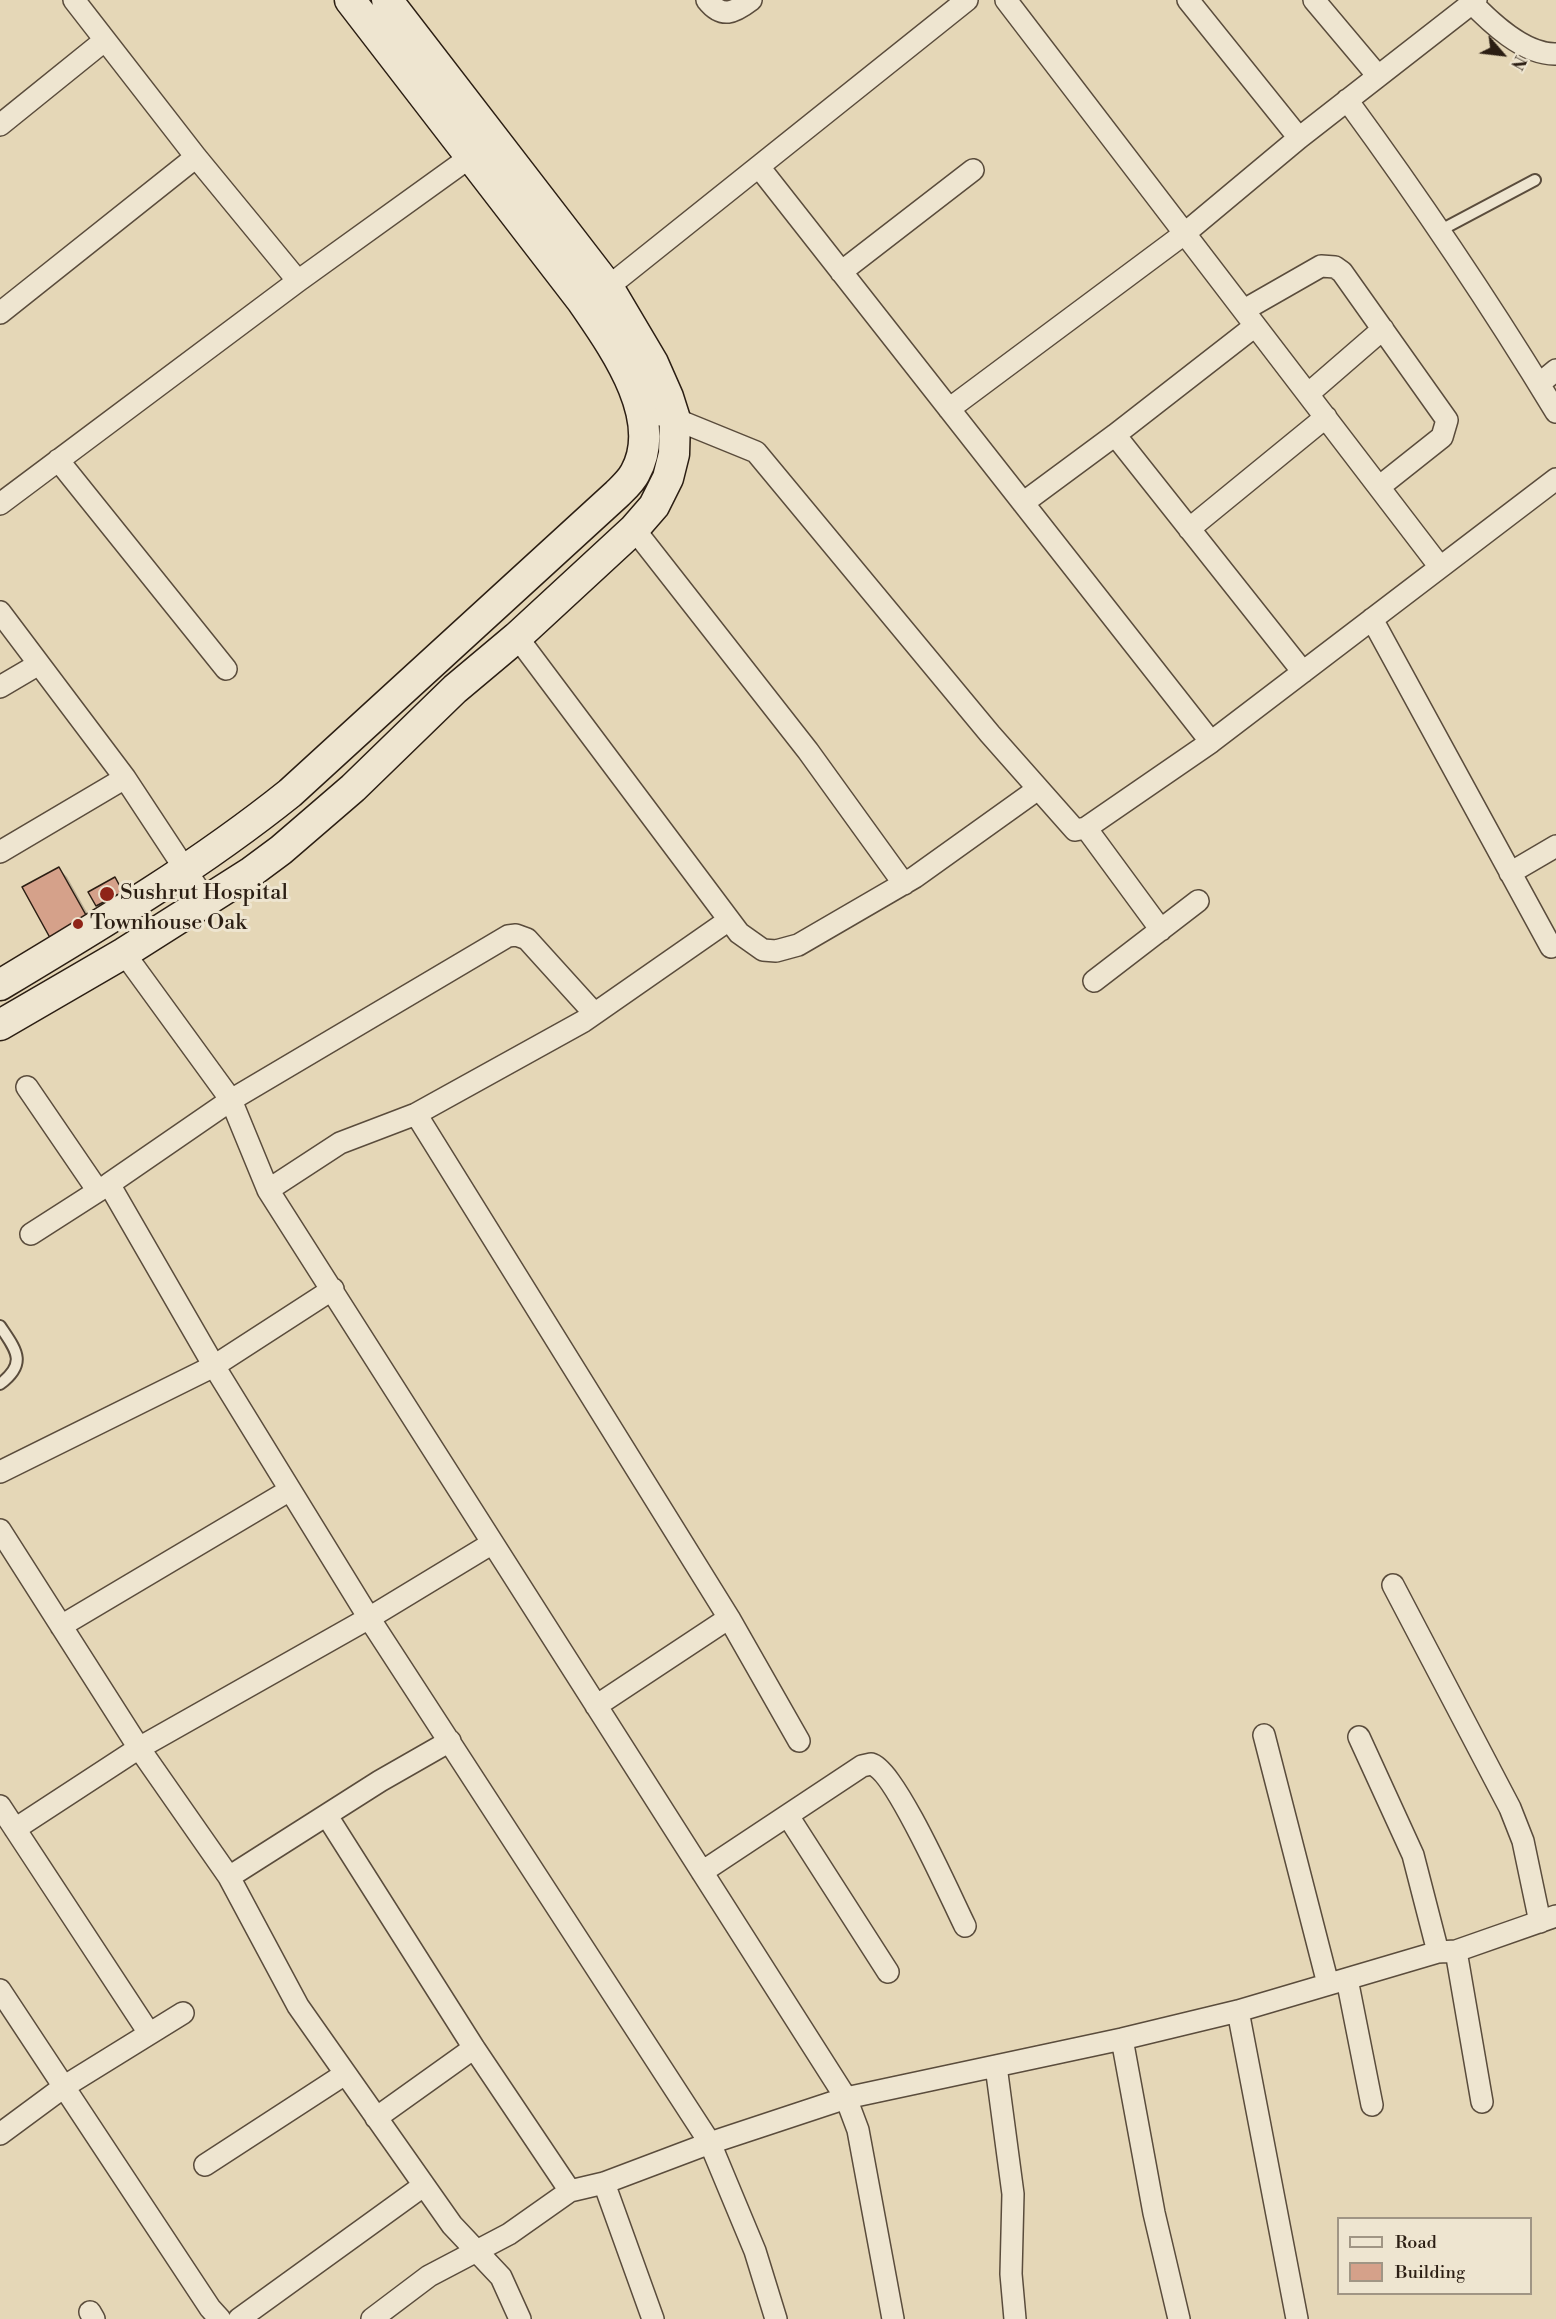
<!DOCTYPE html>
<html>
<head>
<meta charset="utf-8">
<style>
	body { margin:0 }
	#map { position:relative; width:1556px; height:2319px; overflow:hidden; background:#e5d7b7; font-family:"Libre Bodoni",serif }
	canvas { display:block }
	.legend { position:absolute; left:1337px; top:2217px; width:195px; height:78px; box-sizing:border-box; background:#eee5d0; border:2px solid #a09584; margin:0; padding:8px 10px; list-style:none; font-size:18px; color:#2b1e13 }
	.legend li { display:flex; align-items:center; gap:12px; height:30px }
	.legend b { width:30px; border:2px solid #a09584 }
	.north { position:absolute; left:1472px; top:24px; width:60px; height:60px; -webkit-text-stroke:4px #eee5d0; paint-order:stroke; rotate:118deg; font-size:16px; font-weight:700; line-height:24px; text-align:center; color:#2b1e13 }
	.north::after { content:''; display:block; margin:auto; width:21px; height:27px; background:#2b1e13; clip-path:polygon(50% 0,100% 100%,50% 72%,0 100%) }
</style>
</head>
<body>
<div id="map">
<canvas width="1556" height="2319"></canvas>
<ul class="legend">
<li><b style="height:8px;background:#eee5d0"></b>Road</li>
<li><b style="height:16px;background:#d5a18a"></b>Building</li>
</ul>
<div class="north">N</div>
</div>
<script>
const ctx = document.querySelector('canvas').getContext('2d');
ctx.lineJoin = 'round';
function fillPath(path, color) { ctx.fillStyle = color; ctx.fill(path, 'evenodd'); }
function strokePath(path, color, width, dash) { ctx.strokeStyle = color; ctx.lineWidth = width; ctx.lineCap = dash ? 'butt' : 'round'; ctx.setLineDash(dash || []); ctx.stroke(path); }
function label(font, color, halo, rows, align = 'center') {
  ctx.font = font + ' "Libre Bodoni",serif'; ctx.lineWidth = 6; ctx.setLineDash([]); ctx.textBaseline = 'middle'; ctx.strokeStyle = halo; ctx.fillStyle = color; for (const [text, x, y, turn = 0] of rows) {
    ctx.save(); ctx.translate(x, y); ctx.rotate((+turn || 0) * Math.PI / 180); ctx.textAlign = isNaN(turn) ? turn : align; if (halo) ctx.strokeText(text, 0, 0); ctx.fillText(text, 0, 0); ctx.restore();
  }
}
const shadow = new Path2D(`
	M59,869l8,8 31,55 -74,-44z
	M117,881l7,13 -25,14 -9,-15z`);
const building = new Path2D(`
	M59,867l32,57 -37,21 -32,-58z
	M115,877l8,15 -27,14 -8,-14z`);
const lane = new Path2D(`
	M1441,230l94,-50
	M0,1326c16,24 28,37 0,58`);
const street = new Path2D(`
	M74,0l122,157 102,124
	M707,0c15,19 27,13 44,0
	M1006,0l434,567
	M1188,0l111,138
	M1314,0l64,76
	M1469,0c21,22 55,55 87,54
	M1347,100c74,101 144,205 209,312
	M0,125l104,-84
	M759,167l452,575
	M841,272l132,-102
	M608,287l359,-287
	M1244,310l77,-44 14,1 7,5 105,148 -5,17 -63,50
	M0,313l196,-156
	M1539,384l17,-14
	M1308,394l75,-65
	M639,409l36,10 81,33 234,282 85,96 11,-2 125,-86 345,-263
	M949,409l235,-175 115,-96 177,-138
	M1115,435l188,237
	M58,460l168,209
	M1023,503l92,-68 140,-109
	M0,504l298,-223 182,-131
	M634,529l174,222 96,133
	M1189,529l137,-112
	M0,612l125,166 81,123
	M1372,619l179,328
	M517,637l222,296 24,17 13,1 22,-6 117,-68 123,-88
	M0,687l39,-23
	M1086,828l75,102
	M0,852l125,-74
	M1510,873l46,-27
	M124,953l107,147 37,90 578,908 12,32 35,189
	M1094,981l104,-80
	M594,1013l-67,-74 -11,-4 -8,1 -277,164 -122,84 105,182 155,252 341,525 45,108 21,68
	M27,1087l71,104
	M416,1114l313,504 70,123
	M268,1190l72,-47 76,-29 168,-93 145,-101
	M31,1234l78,-50
	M0,1472l214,-106 119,-77
	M0,1530l139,218 90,129 151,-96 70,-40
	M1393,1585l117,223 13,33 17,81
	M61,1626l229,-136
	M596,1706l133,-88
	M1264,1735l64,249
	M1359,1737l54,118 25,97
	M0,1806l149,227
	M327,1816l147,232 96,143 34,-8 106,-40 136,-45 276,-59 116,-28 200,-59 18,-1 100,-35
	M788,1816l100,156
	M15,1829l124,-81 230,-130 122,-74
	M702,1872l160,-106 9,-2c24,6 80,134 94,162
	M229,1877l69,129 154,219 49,52 19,42
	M1456,1951l26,151
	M1347,1979l25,126
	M0,1990l210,318 10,11
	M1238,2011l59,308
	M1122,2039l32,174 25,106
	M996,2066l17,128 -2,80 4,45
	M376,2118l98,-70
	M0,2134l65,-48 118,-73
	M205,2165l140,-91
	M604,2183l49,136
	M90,2312l4,7
	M239,2319l184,-133
	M372,2319l57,-43 80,-42 61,-43`);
const secondary = new Path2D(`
	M0,985c100,-60 199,-119 290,-192l327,-299c6,-6 14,-13 18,-21 31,-55 -23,-128 -53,-172l-232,-301
	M0,1025l124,-72 126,-80 31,-23 72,-62 102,-99 62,-52 117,-108 20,-23 14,-28 6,-24 1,-35 -7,-22 -15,-34 -45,-76 -221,-287`);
const markers = [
	[107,894,8,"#8f2418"],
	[78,924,6,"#8f2418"]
];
const poiNames = [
	["Sushrut Hospital",120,894],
	["Townhouse Oak",90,924]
];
fillPath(shadow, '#0003');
fillPath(building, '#d5a18a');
strokePath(building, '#2b1e13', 1.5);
strokePath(lane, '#5a4c3c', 14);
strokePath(street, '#5a4c3c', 24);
strokePath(secondary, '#2b1e13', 33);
strokePath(lane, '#eee5d0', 10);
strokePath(street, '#eee5d0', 21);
strokePath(secondary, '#eee5d0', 30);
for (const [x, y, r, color] of markers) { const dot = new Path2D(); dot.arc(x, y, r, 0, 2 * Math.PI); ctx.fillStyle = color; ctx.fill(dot); strokePath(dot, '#eee5d0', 2); }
label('22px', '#2b1e13', '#eee5d0', poiNames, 'left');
</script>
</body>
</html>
